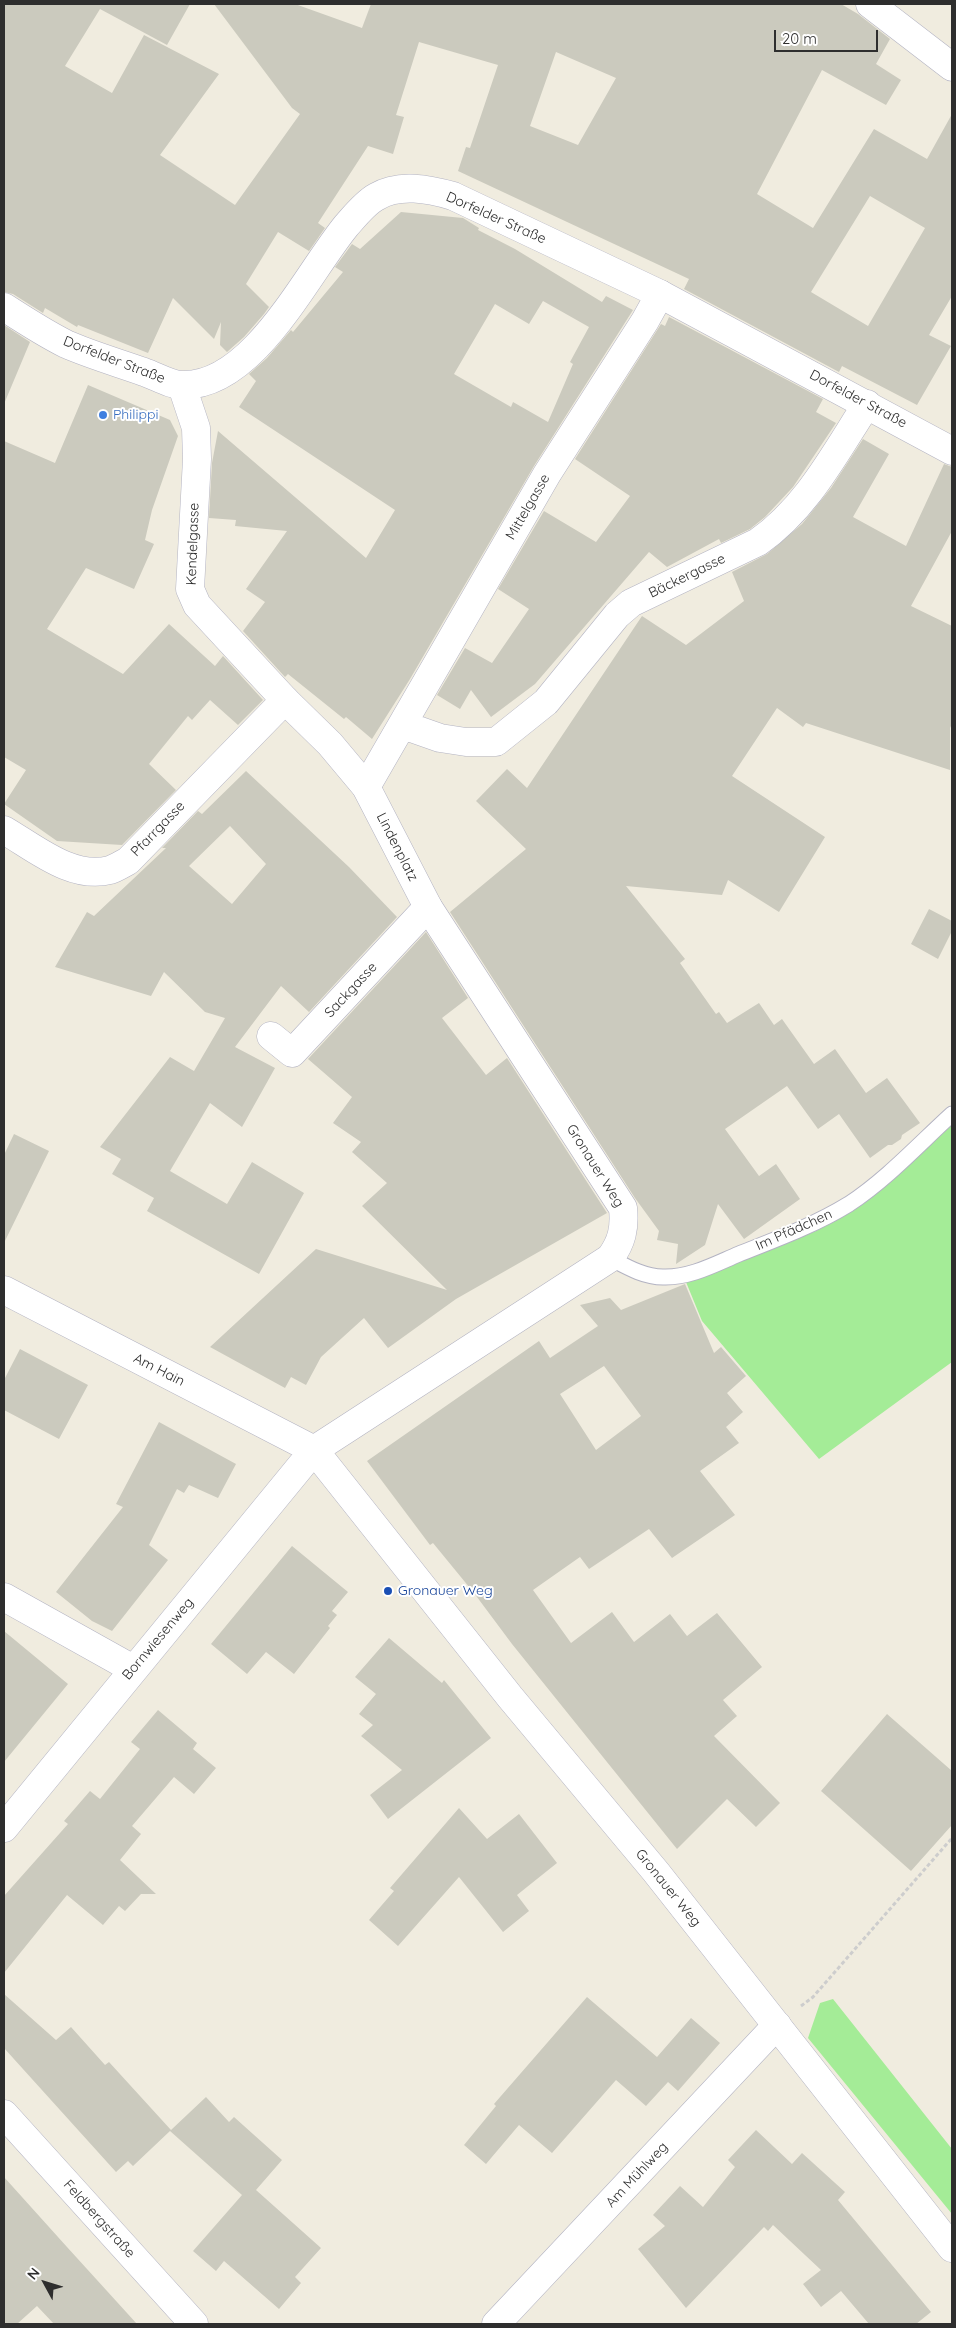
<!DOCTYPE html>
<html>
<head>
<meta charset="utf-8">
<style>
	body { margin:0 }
	#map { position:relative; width:956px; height:2328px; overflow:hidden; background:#f0ecdf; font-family:Quicksand,sans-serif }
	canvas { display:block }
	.frame { position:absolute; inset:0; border:5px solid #2e2e2e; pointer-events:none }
	.north { position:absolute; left:20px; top:2258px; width:50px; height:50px; -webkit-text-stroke:4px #fff; paint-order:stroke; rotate:309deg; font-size:14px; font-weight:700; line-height:20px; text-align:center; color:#2e2e2e }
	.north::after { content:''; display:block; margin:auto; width:18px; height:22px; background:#2e2e2e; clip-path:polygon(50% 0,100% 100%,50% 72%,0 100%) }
	.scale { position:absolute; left:774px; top:30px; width:104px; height:22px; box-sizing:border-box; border:2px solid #2e2e2e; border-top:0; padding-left:6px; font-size:15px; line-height:18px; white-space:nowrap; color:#2e2e2e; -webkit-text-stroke:4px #fff; paint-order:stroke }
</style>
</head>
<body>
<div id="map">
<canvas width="956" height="2328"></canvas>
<div class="frame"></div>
<div class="north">N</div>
<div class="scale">20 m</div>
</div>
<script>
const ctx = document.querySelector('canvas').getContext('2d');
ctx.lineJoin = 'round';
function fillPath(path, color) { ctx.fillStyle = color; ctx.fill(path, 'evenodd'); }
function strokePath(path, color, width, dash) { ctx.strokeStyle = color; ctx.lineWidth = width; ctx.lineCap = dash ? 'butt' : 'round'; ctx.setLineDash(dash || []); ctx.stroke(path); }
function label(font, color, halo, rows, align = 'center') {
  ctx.font = font + ' Quicksand,sans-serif'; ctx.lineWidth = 4; ctx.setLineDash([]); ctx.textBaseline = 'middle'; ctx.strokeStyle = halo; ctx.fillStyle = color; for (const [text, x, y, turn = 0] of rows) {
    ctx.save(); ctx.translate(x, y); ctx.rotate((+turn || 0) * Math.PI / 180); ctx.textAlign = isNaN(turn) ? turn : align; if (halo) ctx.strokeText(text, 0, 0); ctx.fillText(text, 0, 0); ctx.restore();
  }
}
const green = new Path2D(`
	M952,1123v239l-133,97 -117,-138 -16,-39 130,-51 49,-29z
	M833,1999l119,150v65l-144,-176 12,-35z`);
const building = new Path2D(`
	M4,4h186l-23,41 -67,-36 -35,57 47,27 32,-58 75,39 -59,81 75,50 65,-91 -8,-6 -78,-104h81l67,24 9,-24h470l17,10 32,25 -14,25 25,16 -15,25 -64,-35 -65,124 56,34 61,-99 53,30 25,-45v182l-23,39 22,11 -34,59 -75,-39 -3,6 -155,-83 5,-10 -231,-108 8,-24 4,1 28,-83 -79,-23 -23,73 8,2 -11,37 -25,-8 -50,77 7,5 -16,23 -31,-19 -32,52 23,23 -5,7 -20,23 -17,15 -7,-7 1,-23 -7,17 -41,-41 -25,55 -70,-28 -1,2 -32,-19 -2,5 -30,-19 -9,-2zM556,52l60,26 -38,67 -48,-19zM870,196l55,32 -57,98 -57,-34z
	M401,212l62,6 16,10 -1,2 37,19 87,53 4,-6 27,14 -99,156 -124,213 -38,60 -26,-22 -2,2 -56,-45 -3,3 -42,-46 22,-29 -19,-13 41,-58 -52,-5 1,-6 -27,-2 3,-55 6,-32 148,127 29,-48 -156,-103 17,-26 -7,-7 18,-16 24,-28 2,2 50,-60 -8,-5 17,-23 8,5zM543,301l46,26 -19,35 3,2 -25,58 -35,-20 -2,5 -57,-33 41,-70 34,20z
	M669,317l154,82 -7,13 20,11 -43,64 -28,30 -15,12 -29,14 -2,-4 -52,28 -18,-15 -114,132 -44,33 -20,-27 -11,19 -23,-14 28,-47 27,15 37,-54 -31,-20 46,-78 52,31 34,-46 -55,-37 86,-135 4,2z
	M4,325l26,17 -26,62z
	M88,385l82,35 8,16 -26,74 -7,30 9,4 -20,45 -48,-21 -39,61 76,45 46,-50 46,42 8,-10 40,44 -25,25 -28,-25 -18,20 -4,-4 -39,48 27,26 -54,55 -65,-4 -53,-37 22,-34 -22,-13v-316l51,22z
	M863,439l26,15 -36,63 53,29 38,-82 8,3v64l-41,75 41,20v98l-2,4v42l-144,-47 -3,4 -26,-19 -45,68 93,61 -46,75 -51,-32 -6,15 -96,-9 59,73 -5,4 36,51 3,-2 8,11 32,-20 15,22 8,-6 32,45 21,-15 31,44 21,-15 33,45 -18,12 -1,4 -9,6h-4l-18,13 -31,-44 -21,15 -31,-43 -62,43 34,47 17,-12 24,35 -56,40 -26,-35 -13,41 -29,19 2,-20 -21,-4 2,-9 -24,-33 -185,-286 76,-63 -50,-48 31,-32 20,19 115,-172 44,29 58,-44 -12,-29 35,-18 35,-30 29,-36z
	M246,771l103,96 48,50 -88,95 -28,-26 -46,61 40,21 -33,59 -32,-24 -40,68 57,33 25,-42 52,31 -45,81 -112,-63 7,-13 -42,-24 9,-15 -21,-12 70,-90 24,14 31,-53 -20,-6 -41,-40 -13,24 -96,-29 32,-55 7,4 72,-68h-4l36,-37 4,3zM230,826l36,38 -34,40 -43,-38z
	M929,909l23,12v10l-14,28 -27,-15z
	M426,932l42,66 -26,20 44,57 21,-17 100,155 -151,86 -68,49 -24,-30 -43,39 -15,28 -15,-8 -6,11 -75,-41 106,-98 131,41 -85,-84 25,-23 -35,-31 9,-10 -28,-19 19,-26 -44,-38z
	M14,1134l35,17 -45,92v-88z
	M685,1284l29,69 7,-6 25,29 -19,17 16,19 -17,15 13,16 -39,28 35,44 -63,43 -23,-29 -60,40 -9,-12 -47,33 38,53 41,-31 22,30 36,-28 17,22 30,-23 45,54 -39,33 14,16 -23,20 66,67 -24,24 -29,-28 -50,50 -165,-205 -38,-51 -41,-50 -3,2 -63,-84 172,-120 11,17 48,-32 -18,-21 30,-7 11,12zM604,1366l37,50 -45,34 -36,-56z
	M20,1349l68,36 -29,54 -55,-29v-30z
	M159,1422l77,42 -18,34 -29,-13 -5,8 -7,-4 -28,56 19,15 -56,71 -20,-10 -36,-29 67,-85 -7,-3z
	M292,1546l56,46 -16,19 5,4 -9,11 2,2 -36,46 -28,-22 -19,22 -36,-30z
	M4,1631l64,53 -64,78z
	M389,1638l53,45 2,-3 47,58 -103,81 -18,-24 32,-25 -41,-34 12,-11 -14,-11 17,-20 -21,-17z
	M158,1710l39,33 -4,6 23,19 -22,26 -20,-17 -42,49 9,8 -21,26 36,34h-15l-16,17 -6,-5 -16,19 -36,-30 -63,78v-77l64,-72 -4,-3 26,-30 10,8 40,-50 -9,-7z
	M887,1714l65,57v54l-41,46 -90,-80z
	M459,1808l28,31 32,-25 38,49 -40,32 12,16 -26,21 -44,-55 -61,69 -29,-26 25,-29 -4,-3z
	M4,1994l52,46 15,-13 34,38 4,-3 62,68 35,-33 23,25 5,-5 48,43 -26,30 65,58 -26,29 6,6 -22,26 -55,-48 -8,10 -23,-20 49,-56 -72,-64 -37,35 -5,-5 -12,11 -112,-124z
	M587,1997l70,60 34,-39 29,25 -42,48 -10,-9 -22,24 -30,-26 -64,73 -33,-28 -33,39 -22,-19 32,-39 -2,-2z
	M756,2130l36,34 10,-11 43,39 -7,8 93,112 -15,12h-47l-28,-33 -20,16 -18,-23 18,-14 -48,-45 -5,6 -4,-4 -78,81 -48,-59 27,-23 -12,-11 27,-29 23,21 32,-40 -7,-7z
	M4,2177l63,70 70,77h-83l-17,-18 -20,18h-13z`);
const path = new Path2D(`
	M801,2006l12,-9 139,-159`);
const service = new Path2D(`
	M610,1258c17,9 34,19 53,19 27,1 52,-13 76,-23 38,-15 76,-29 110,-50 38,-25 70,-60 103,-90`);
const minor = new Path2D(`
	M870,4l82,63
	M403,725l37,13 26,4h30l50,-40 71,-87 14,-12 127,-61c49,-34 77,-89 109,-138
	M366,787l181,-313 98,-153 15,-27
	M4,830c31,18 68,50 106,40 6,-2 12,-6 18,-9l157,-161
	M271,1036l21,17 136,-146
	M4,1290l310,160 -310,378
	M4,1597l129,72
	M4,2114l190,210
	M496,2324l281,-299`);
const tertiary = new Path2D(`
	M182,386l14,42 1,31 -7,130 7,16 88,95 45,44 36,43 62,120 195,301c2,20 -1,34 -13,50l-296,192 196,247 146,175 296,376`);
const secondary = new Path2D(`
	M4,307c20,13 40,26 62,37 25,11 53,19 78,28 12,4 28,14 40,13 70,0 122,-110 162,-159 8,-9 19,-23 30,-29 23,-14 53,-8 77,-1l207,98 292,157`);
const markers = [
	[103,415,5,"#3f7fe0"],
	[388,1591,5,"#1a4fb4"]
];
const streetNames = [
	["Dorfelder Straße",496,218,24],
	["Dorfelder Straße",114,360,21],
	["Dorfelder Straße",858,399,28],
	["Mittelgasse",528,507,-60],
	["Kendelgasse",193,544,-88],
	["Bäckergasse",687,576,-26],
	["Pfarrgasse",158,829,-46],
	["Lindenplatz",397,847,63],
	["Sackgasse",351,990,-47],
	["Gronauer Weg",595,1166,58],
	["Im Pfädchen",794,1230,-24],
	["Am Hain",159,1370,27],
	["Bornwiesenweg",158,1639,-50],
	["Gronauer Weg",668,1888,51],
	["Am Mühlweg",637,2175,-47],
	["Feldbergstraße",99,2219,48]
];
const shopNames = [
	["Philippi",113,415]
];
const transitNames = [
	["Gronauer Weg",398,1591]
];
fillPath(green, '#a4ec97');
fillPath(building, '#cbcabe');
strokePath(service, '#b3b3c2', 17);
strokePath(minor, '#b3b3c2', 29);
strokePath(tertiary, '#b3b3c2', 29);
strokePath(secondary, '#b3b3c2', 29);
strokePath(path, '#cdcdcd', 3, [4, 2.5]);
strokePath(service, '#fff', 15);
strokePath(minor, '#fff', 28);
strokePath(tertiary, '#fff', 28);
strokePath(secondary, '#fff', 28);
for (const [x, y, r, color] of markers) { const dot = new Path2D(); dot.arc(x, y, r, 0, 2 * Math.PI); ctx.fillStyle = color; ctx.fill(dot); strokePath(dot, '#fff', 2); }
label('14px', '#2e2e2e', '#fff', streetNames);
label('14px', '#366cbe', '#fff', shopNames, 'left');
label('14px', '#164399', '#fff', transitNames, 'left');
</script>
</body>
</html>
